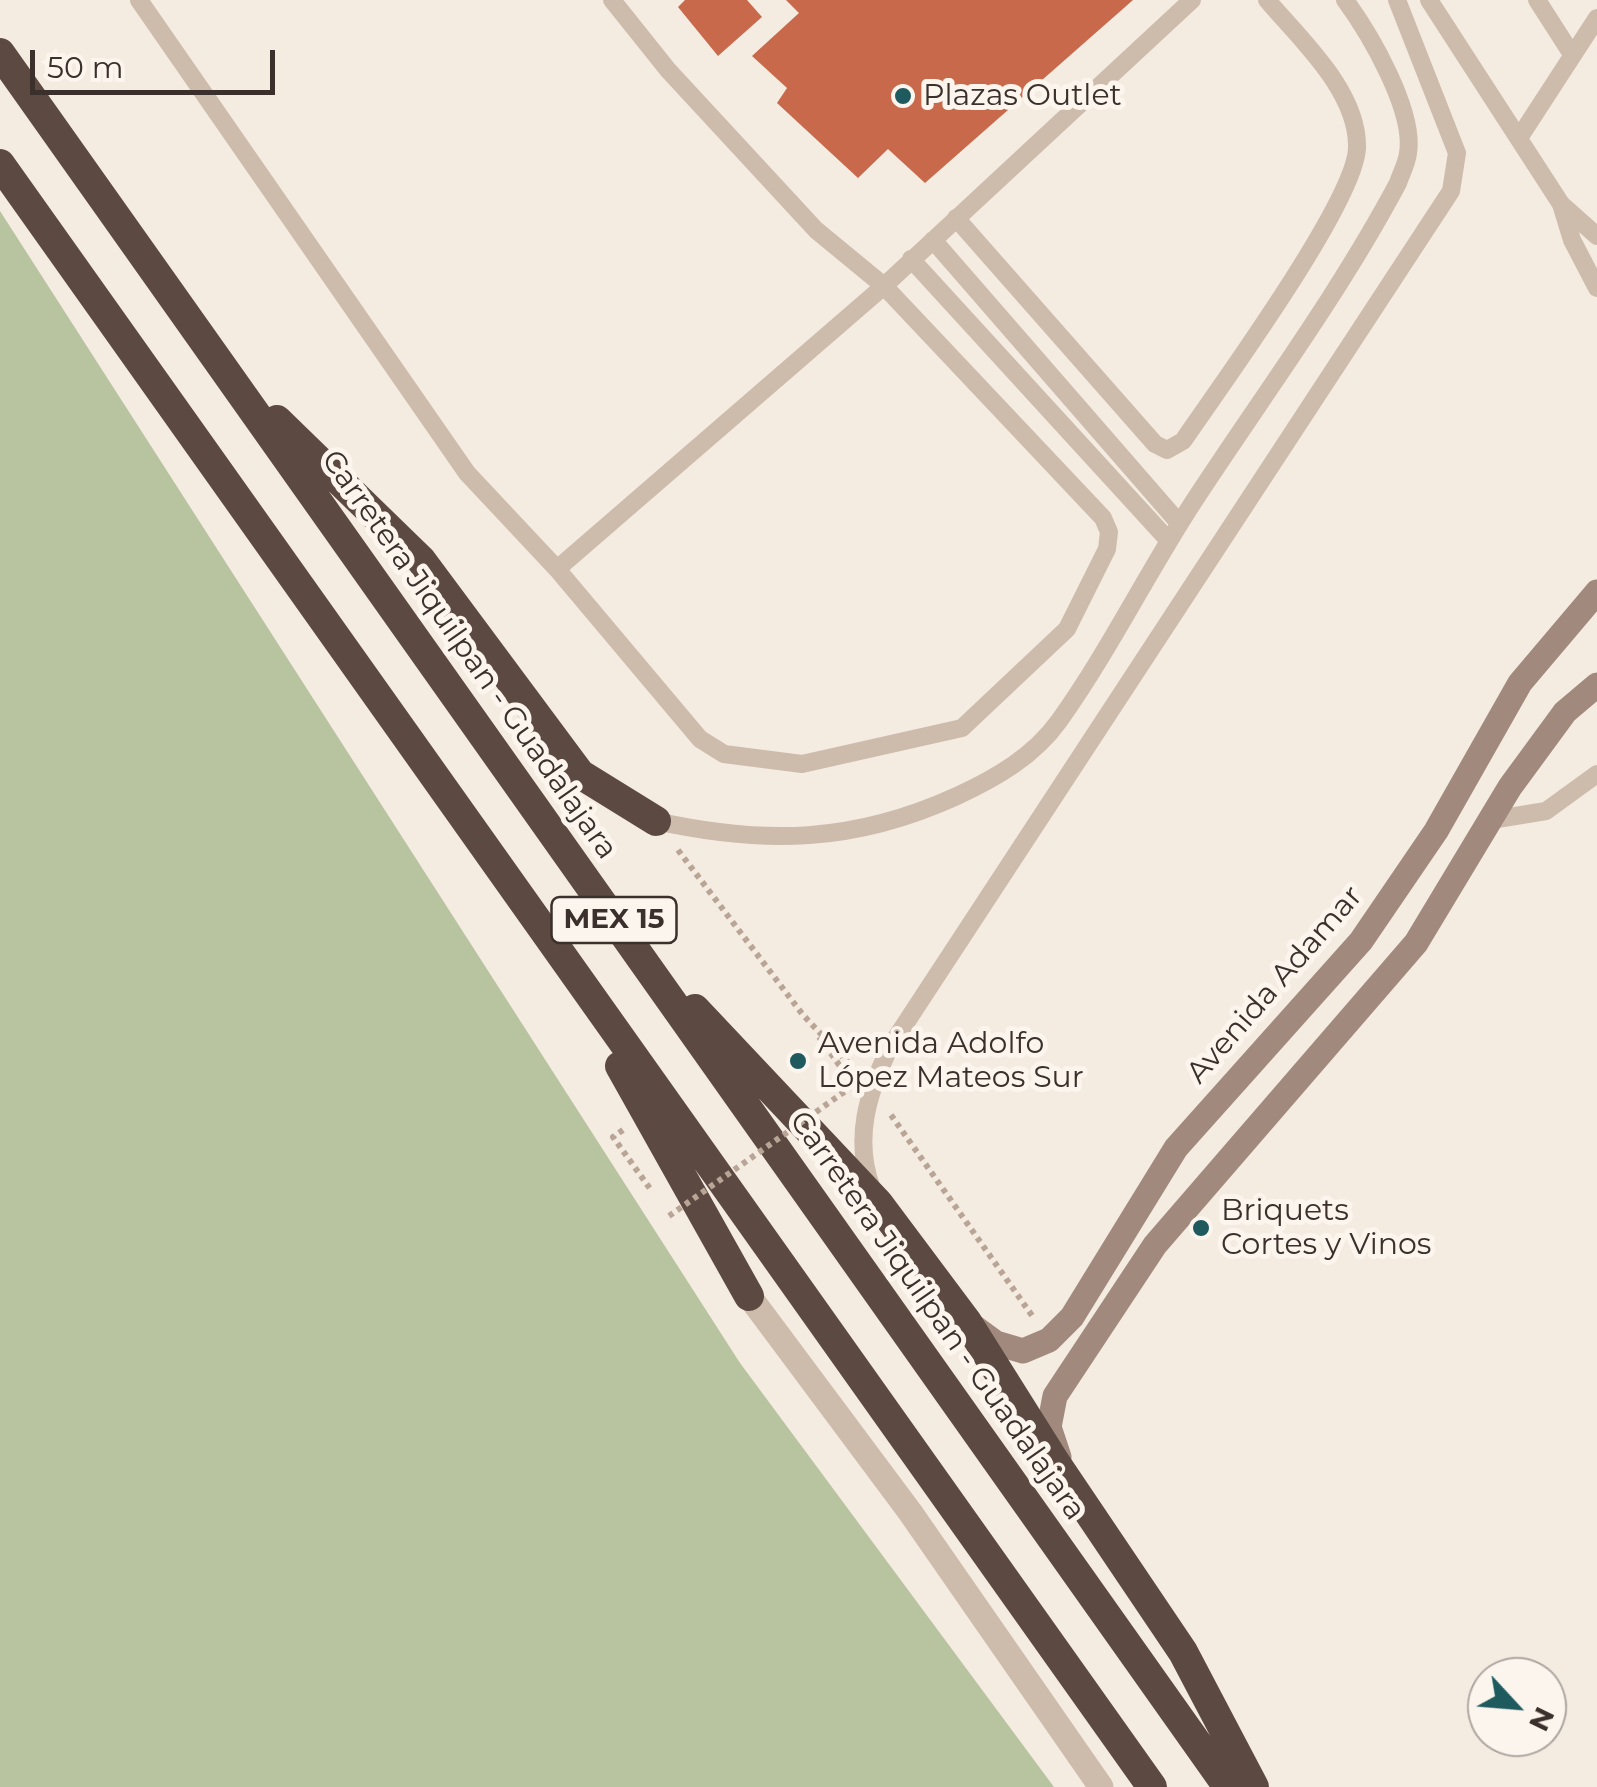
<!DOCTYPE html>
<html>
<head>
<meta charset="utf-8">
<style>
	body { margin:0 }
	#map { position:relative; width:1597px; height:1787px; overflow:hidden; background:#f4ebe1; font-family:Montserrat,sans-serif }
	canvas { display:block }
	.north { position:absolute; left:1467px; top:1657px; width:100px; height:100px; box-sizing:border-box; background:#fbf5ee; border:2px solid #aea6a0; border-radius:50%; rotate:116deg; font-size:28px; font-weight:700; line-height:40px; text-align:center; color:#3b302b }
	.north::after { content:''; display:block; margin:auto; width:35px; height:45px; background:#1f5a5e; clip-path:polygon(50% 0,100% 100%,50% 72%,0 100%) }
	.scale { position:absolute; left:30px; top:50px; width:245px; height:45px; box-sizing:border-box; border:5px solid #3b302b; border-top:0; padding-left:12px; font-size:30px; line-height:35px; white-space:nowrap; color:#3b302b; -webkit-text-stroke:8px #fbf5ee; paint-order:stroke }
</style>
</head>
<body>
<div id="map">
<canvas width="1597" height="1787"></canvas>
<div class="north">N</div>
<div class="scale">50 m</div>
</div>
<script>
const ctx = document.querySelector('canvas').getContext('2d');
ctx.lineJoin = 'round';
function fillPath(path, color) { ctx.fillStyle = color; ctx.fill(path, 'evenodd'); }
function strokePath(path, color, width, dash) { ctx.strokeStyle = color; ctx.lineWidth = width; ctx.lineCap = dash ? 'butt' : 'round'; ctx.setLineDash(dash || []); ctx.stroke(path); }
function label(font, color, halo, rows, align = 'center') {
  ctx.font = font + ' Montserrat,sans-serif'; ctx.lineWidth = 10; ctx.setLineDash([]); ctx.textBaseline = 'middle'; ctx.strokeStyle = halo; ctx.fillStyle = color; for (const [text, x, y, turn = 0] of rows) {
    ctx.save(); ctx.translate(x, y); ctx.rotate((+turn || 0) * Math.PI / 180); ctx.textAlign = isNaN(turn) ? turn : align; if (halo) ctx.strokeText(text, 0, 0); ctx.fillText(text, 0, 0); ctx.restore();
  }
}
const green = new Path2D(`
	M0,211l740,1152 314,424h-1054z`);
const building = new Path2D(`
	M685,0h62l15,17 -44,39 -40,-49z
	M786,0h347l-208,183 -37,-34 -30,29 -81,-75 10,-15 -35,-32 47,-43z`);
const path = new Path2D(`
	M678,850l125,165 52,55
	M819,1037l31,43
	M891,1115l142,202
	M623,1130l-10,7 38,53`);
const lane = new Path2D(`
	M139,0l328,473 90,96 143,170 24,15 78,10 160,-36 105,-99 40,-80 2,-17 -6,-14 -219,-232 -68,-56 -148,-160 -56,-70
	M1429,0l132,204 11,36 25,48
	M1537,0l34,53
	M1519,138l78,-120
	M1561,204l36,32
	M956,218l199,226 12,6 16,-9c36,-53 174,-241 174,-294 1,-56 -57,-108 -90,-147
	M933,240l246,283
	M911,259l258,282
	M557,569l327,-283 308,-286
	M1491,820l55,-9 51,-37
	M656,821c109,24 198,22 301,-25 39,-18 77,-40 102,-75 50,-70 88,-148 135,-220 68,-104 145,-207 204,-318 3,-9 9,-20 10,-30 7,-42 -38,-119 -63,-153
	M872,1189c-19,-50 -4,-97 18,-142l561,-856 6,-38 -60,-153`);
const street = new Path2D(`
	M749,1296l161,216 191,275`);
const secondary = new Path2D(`
	M970,1324l26,19 27,8 26,-11 23,-23 104,-169 185,-207 75,-110 84,-148 77,-91
	M1059,1457l-10,-30 6,-31 100,-151 261,-302 94,-156 55,-75 32,-27`);
const highway = new Path2D(`
	M0,53l1228,1734
	M0,164l1152,1623
	M277,420l144,140 159,214 76,47
	M695,1009l183,194 89,119 88,140 128,190 71,135
	M620,1066l129,230`);
const pathBridge = new Path2D(`
	M669,1216l185,-131`);
const markers = [
	[903,96,10,"#1f5a5e"],
	[798,1061,10,"#1f5a5e"],
	[1201,1228,10,"#1f5a5e"]
];
const shields = [
	[614,920,125]
];
const shieldNames = [
	["MEX 15",614,920]
];
const poiNames = [
	["Plazas Outlet",923,96],
	["Avenida Adolfo",818,1044],
	["López Mateos Sur",818,1078],
	["Briquets",1221,1211],
	["Cortes y Vinos",1221,1245]
];
const streetNames = [
	["Carretera Jiquilpan - Guadalajara",469,655,55],
	["Avenida Adamar",1275,985,-49],
	["Carretera Jiquilpan - Guadalajara",937,1316,55]
];
fillPath(green, '#b8c4a0');
fillPath(building, '#c8694b');
strokePath(path, '#b9a596', 6, [5, 5]);
strokePath(lane, '#cdbbac', 18);
strokePath(street, '#cdbbac', 25);
strokePath(secondary, '#a18a7d', 25);
strokePath(highway, '#5c4a42', 30);
strokePath(pathBridge, '#b9a596', 6, [5, 5]);
for (const [x, y, r, color] of markers) { const dot = new Path2D(); dot.arc(x, y, r, 0, 2 * Math.PI); ctx.fillStyle = color; ctx.fill(dot); strokePath(dot, '#fbf5ee', 4); }
for (const [x, y, w] of shields) { const box = new Path2D(); box.roundRect(x - w / 2, y - 23, w, 46, 8); ctx.fillStyle = '#fbf5ee'; ctx.fill(box); strokePath(box, '#3b302b', 2.5); }
label('bold 28px', '#3b302b', null, shieldNames);
label('30px', '#3b302b', '#fbf5ee', poiNames, 'left');
label('30px', '#3b302b', '#fbf5ee', streetNames);
</script>
</body>
</html>
